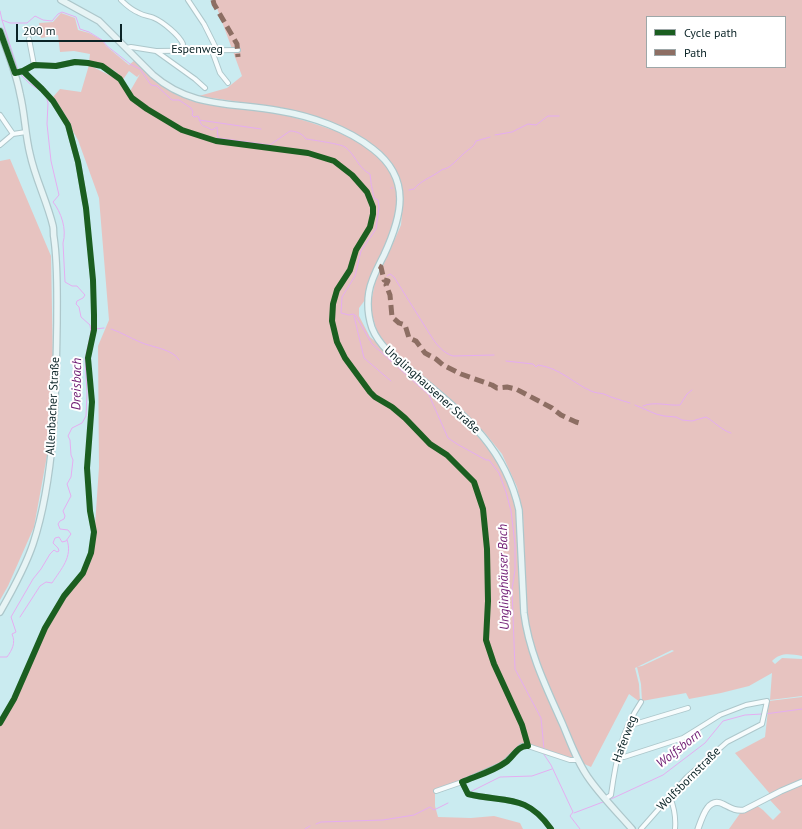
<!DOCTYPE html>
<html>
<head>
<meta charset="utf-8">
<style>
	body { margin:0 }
	#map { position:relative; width:802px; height:829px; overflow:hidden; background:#caebf0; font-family:"PT Sans",sans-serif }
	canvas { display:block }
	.legend { position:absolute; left:646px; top:16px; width:140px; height:52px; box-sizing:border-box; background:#fff; border:1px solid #9da7a8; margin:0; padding:5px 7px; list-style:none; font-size:12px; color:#0a2326 }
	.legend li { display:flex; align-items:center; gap:8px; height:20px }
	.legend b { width:20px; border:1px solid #9da7a8 }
	.scale { position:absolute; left:16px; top:24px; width:106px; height:18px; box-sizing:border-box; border:2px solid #0a2326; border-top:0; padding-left:5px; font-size:12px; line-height:14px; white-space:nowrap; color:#0a2326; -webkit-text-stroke:3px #fff; paint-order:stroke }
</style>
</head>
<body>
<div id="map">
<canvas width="802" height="829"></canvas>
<ul class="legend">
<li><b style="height:5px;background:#1b5e20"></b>Cycle path</li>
<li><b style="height:5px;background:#8d6e63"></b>Path</li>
</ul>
<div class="scale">200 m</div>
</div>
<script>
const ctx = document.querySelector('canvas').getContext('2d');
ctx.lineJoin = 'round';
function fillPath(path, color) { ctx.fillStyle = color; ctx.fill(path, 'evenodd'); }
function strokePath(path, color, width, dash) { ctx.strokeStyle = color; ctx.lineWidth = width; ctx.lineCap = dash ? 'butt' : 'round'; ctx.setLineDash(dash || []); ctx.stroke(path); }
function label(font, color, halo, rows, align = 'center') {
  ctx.font = font + ' "PT Sans",sans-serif'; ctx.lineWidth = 4; ctx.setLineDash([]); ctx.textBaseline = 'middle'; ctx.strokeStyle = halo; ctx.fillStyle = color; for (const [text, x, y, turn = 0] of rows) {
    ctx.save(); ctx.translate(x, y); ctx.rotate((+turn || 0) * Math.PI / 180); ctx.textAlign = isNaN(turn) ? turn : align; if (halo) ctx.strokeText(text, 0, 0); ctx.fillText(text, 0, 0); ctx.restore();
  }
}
const green = new Path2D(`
	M214,0h588v656c-12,-2 -21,-4 -30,5l3,3 7,-6 20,1v37l-32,4 2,-27 -23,13 -28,7 -32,6 -3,-6 -44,8 -1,-17 -4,-17 5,-1 32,-15 -2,-1 -37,18 4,16 1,18 -11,-8 -38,73 -9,-4 -29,-65 -18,-47 -7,-24 -3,-35 -2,-78 -6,-27 -15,-33 -17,-21 -98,-88 -10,-13 -7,-25 6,-29 11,-21 14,-32 2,-23 -4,-20 -9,-20 -17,-16 -25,-16 -26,-11 -42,-11 -81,-12 28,-8 15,-12zM647,17h138v50h-138z
	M61,13l14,5 3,12 11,3 13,7 4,6 23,19 6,-5 21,21 21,14 18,7 83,11 31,9 27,9 28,14 19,16 11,17 3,12 1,10 -4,27 -24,52 -5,21 -6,8v8l11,21 81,70 42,46 13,23 9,26 4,34 2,78 4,22 8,24 40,94 -2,5 -45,-15 -11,4 -9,12 -44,21 -27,9v16l3,11 33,1 23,-2 26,7 3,6h-523v-103l14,-22 30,-71 22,-37 14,-15 11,-20 3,-21 5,-73 -1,-121 11,-26 -10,-122 -21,-58 -25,-43 7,-8 21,3 8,-27 28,14 11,16 18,14 33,20 1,-1 -33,-20 -18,-15 11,-19 -3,3 -8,-6 -7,10c-4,-13 -21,-17 -33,-19l1,-8 -16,-3 -14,1 -2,-17 -17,3 -2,-15 14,-1z
	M10,159l41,97 2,108 -5,86 -14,77 -26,59 -8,14v-439z
	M802,697v84l-31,14 -36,-42 30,-16 4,-36z
	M802,784v45h-73l12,-17 15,-7 7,5 10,10 8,-8 -12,-13z`);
const stream = new Path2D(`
	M0,11l2,9 16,50
	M2,20l8,3h17l8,-7 8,4 9,1 6,-7 4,-2 14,5 4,12 9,3 13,8 5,6 23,18 10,5 11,16 6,1 15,14h7l12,8 2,4 -1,3 2,2 4,-1c5,14 3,7 14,14l5,-3 1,11 52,7 20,-14c6,0 13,3 16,8 7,1 35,5 39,8 10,7 13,21 25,27l1,8v1c0,1 3,14 3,15l4,2 1,7 -3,22 -15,22 -6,25 -13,21 -1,16 8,2 4,-1 3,2 16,28 57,51 19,43 9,6 29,16h3l10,13 7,19 5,19 4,33v26l-3,19 3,80 26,49 3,31
	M19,73l10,10 13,9
	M199,120l62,9
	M495,135l17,-3 16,-8 8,1 12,-9h11
	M391,188h1
	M409,190l5,-1c6,-8 18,-12 26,-18 2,-2 6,-2 9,-4 7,-5 12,-12 19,-17 4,-3 6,-4 8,-9l14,-4
	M387,276l3,-2 4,3 37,59c5,8 12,17 22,20l41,-1
	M354,316l10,42 27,23
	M95,329l9,-1
	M111,329c10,3 19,9 29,13 10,5 34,7 39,18
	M506,361l27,3 3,3 2,-2c22,3 35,18 53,26 4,2 9,2 13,3 8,4 17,6 26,9
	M635,405l21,9 8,2 12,1 6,3 10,1 14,-4c9,5 15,13 25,16
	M643,406c11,-5 25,0 37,-1l7,-11 5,-4
	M20,617l20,-31 6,-4 6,1c9,-14 21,-26 15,-43
	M0,657h7c5,-7 9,-14 5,-23l4,-2 -5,-15 22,-38 8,-10 9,-15 4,-4 3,2 2,-1 -1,-3 -5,-5 2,-5 4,-1 3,5 4,-1 5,-7 -3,-4 -8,-1 -2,-5 2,-3 4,-2 1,-3 -2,-5 8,-15 -4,-12 4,-7 2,-17 -2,-5 -1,-15 -2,-4 4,-8 10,-5 4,-7 1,-23 -2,-34 6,-27 -1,-7 -9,-8 -2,-10 -3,-3 1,-3 6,-3 2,-3 -8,-9h-5l-7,-4 -2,-39c4,-14 -2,-31 -10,-41l6,-7 -8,-34 -4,-37 1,-21 -2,-7
	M765,714l37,-5
	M543,753l8,12 22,47 -3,4 10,13
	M472,791l28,-14 32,-1 20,-7
	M611,799l52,-24 42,-32 18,-22 22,-6 17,-1
	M574,813l29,-11
	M316,824l5,-2 62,-2 31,-5 16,-8 4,3 14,-7
	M305,829l5,-3`);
const minor = new Path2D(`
	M121,0c5,5 11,10 18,13 5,3 11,3 15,5 9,4 25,17 29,26l-3,7
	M188,0l16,24 13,26
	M29,39l5,26
	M126,48l5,-1 25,4 39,28 10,9
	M156,51l82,-1
	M212,51l8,22 8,10
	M23,71l19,18 11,12 15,24 10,37 7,41
	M15,73l8,-2 11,-6 22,1 19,-4 13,1
	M0,115l13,19 13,-2
	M0,145l13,-11
	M628,726l60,-18
	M617,757h7l59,-19 37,-23 26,-10 21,-4 -5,23 -35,18 -41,36 -45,51
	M462,782l6,12c37,9 58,-1 83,35
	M436,791l26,-9 41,-18 19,-18h6l42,14h8
	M670,797c4,10 6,21 5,32
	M605,799l6,-4c5,-36 10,-63 30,-93`);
const tertiary = new Path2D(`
	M698,829c4,-11 10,-33 25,-25 8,4 12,7 21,6l37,-19 21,-9`);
const secondary = new Path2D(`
	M61,0l38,21 54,54c39,34 81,27 127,36 31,5 68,18 93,38 39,30 29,67 11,106 -6,12 -13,24 -15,37 -2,12 -1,24 3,36 8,20 27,33 43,46 48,40 90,72 104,136l5,103c5,40 23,76 39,112 8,19 15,39 27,55 13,18 28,33 42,49
	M0,31c7,20 16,41 20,63 5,20 5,40 10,60 5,24 17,47 23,72 1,4 0,8 1,12 4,28 3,56 3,84 -1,71 -2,155 -24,222 -8,24 -21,47 -33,68`);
const quiet = new Path2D(`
	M213,0l1,4 23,40 1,13
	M379,266l2,1 3,13 4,1 -2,4 4,10 2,22 7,6 6,2 4,13 7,3 9,12 11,6 7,6 18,9 31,11 5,3 10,-1 9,2 36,19 9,7 15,7 7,2`);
const cycleway = new Path2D(`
	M0,31l15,42 8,-2 11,-6 22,1 19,-4 13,1 14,3 18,13 12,19 15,11 35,21 34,11 92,12 26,8 18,14 15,17 6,15v7l-3,13 -14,23 -6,20 -13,20 -4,14 -1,17 5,21 8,16 25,34 5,5 17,10 13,11 25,26 17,11 27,27 9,27 4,40 1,52 -2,39 8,24 28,61 6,21c-10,-1 -15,11 -22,16 -12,9 -30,14 -44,20l6,12c37,9 58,-1 83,35
	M0,723l14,-24 31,-71 19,-32 19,-23 8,-20 3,-21 -4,-21 -3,-43 5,-66 -4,-44 6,-28v-15l-1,-35 -7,-72 -8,-46 -10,-37 -15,-24 -11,-12 -19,-18`);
const streetNames = [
	["Espenweg",197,50],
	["Unglinghausener Straße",432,390,42],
	["Allenbacher Straße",53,406,-87],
	["Haferweg",625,739,-70],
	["Wolfsbornstraße",689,779,-45]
];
const waterNames = [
	["Dreisbach",77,384,-89],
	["Unglinghäuser Bach",504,577,-91],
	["Wolfsborn",679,749,-38]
];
fillPath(green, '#e7c3c0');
strokePath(stream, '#e5adf1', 1);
strokePath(minor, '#adc7cb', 6);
strokePath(tertiary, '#adc7cb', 7);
strokePath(secondary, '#adc7cb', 8);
strokePath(minor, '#f7fcfd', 4);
strokePath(tertiary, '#f7fcfd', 5);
strokePath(secondary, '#e7f4f5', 5.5);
strokePath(quiet, '#8d6e63', 5, [10, 5]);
strokePath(cycleway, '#1b5e20', 6);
label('12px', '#0a2326', '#fff', streetNames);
label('italic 13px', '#6e1a72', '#fff', waterNames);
</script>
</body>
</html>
